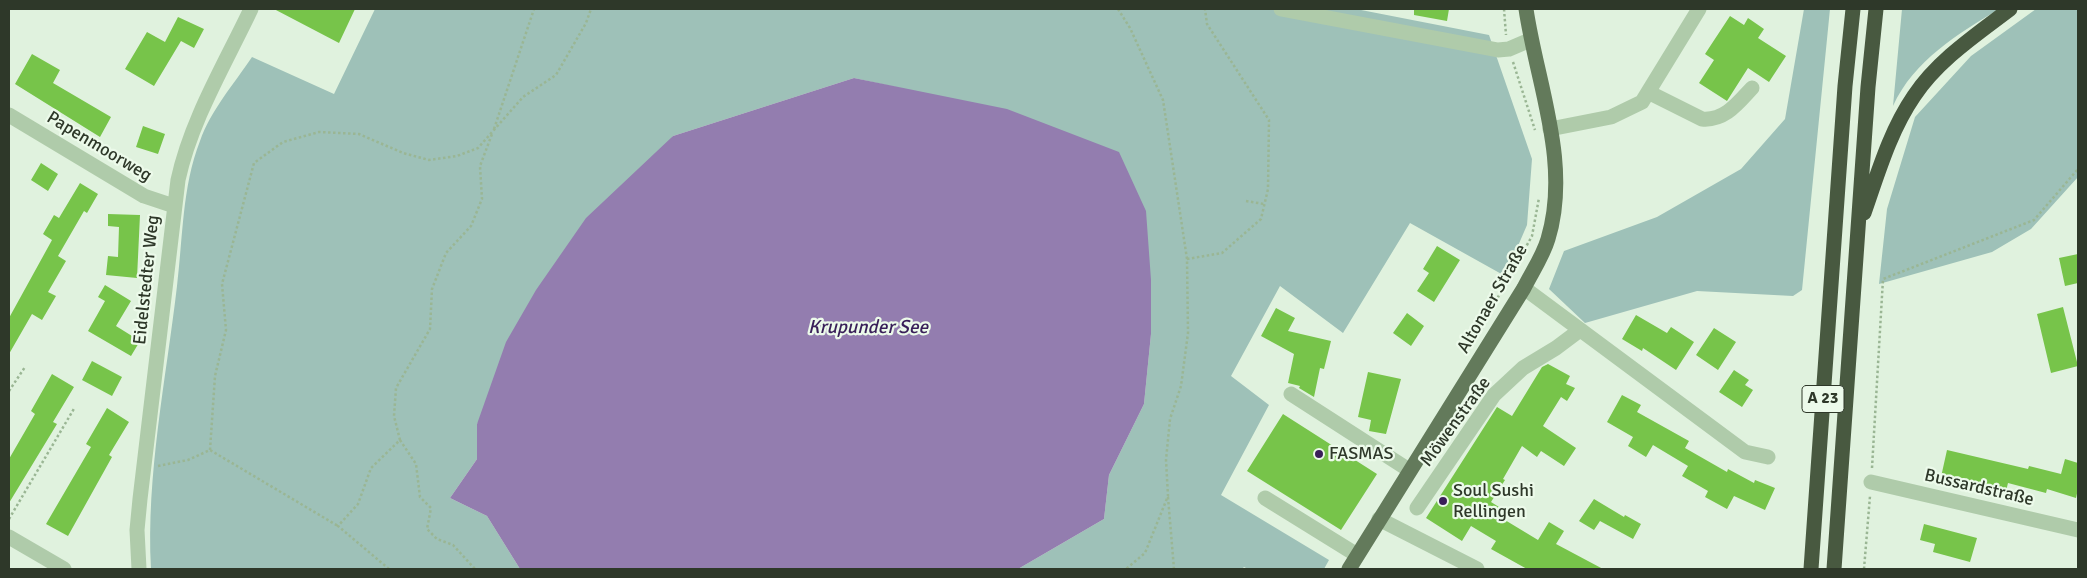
<!DOCTYPE html>
<html>
<head>
<meta charset="utf-8">
<style>
	body { margin:0 }
	#map { position:relative; width:2087px; height:578px; overflow:hidden; background:#e0f2de; font-family:Signika,sans-serif }
	canvas { display:block }
	.frame { position:absolute; inset:0; border:10px solid #2e3829; pointer-events:none }
</style>
</head>
<body>
<div id="map">
<canvas width="2087" height="578"></canvas>
<div class="frame"></div>
</div>
<script>
const ctx = document.querySelector('canvas').getContext('2d');
ctx.lineJoin = 'round';
function fillPath(path, color) { ctx.fillStyle = color; ctx.fill(path, 'evenodd'); }
function strokePath(path, color, width, dash) { ctx.strokeStyle = color; ctx.lineWidth = width; ctx.lineCap = dash ? 'butt' : 'round'; ctx.setLineDash(dash || []); ctx.stroke(path); }
function label(font, color, halo, rows, align = 'center') {
  ctx.font = font + ' Signika,sans-serif'; ctx.lineWidth = 4.5; ctx.setLineDash([]); ctx.textBaseline = 'middle'; ctx.strokeStyle = halo; ctx.fillStyle = color; for (const [text, x, y, turn = 0] of rows) {
    ctx.save(); ctx.translate(x, y); ctx.rotate((+turn || 0) * Math.PI / 180); ctx.textAlign = isNaN(turn) ? turn : align; if (halo) ctx.strokeText(text, 0, 0); ctx.fillText(text, 0, 0); ctx.restore();
  }
}
const green = new Path2D(`
	M375,9h981l133,26 43,124 -5,66 -22,51 -95,-53 -67,110 -63,-47 -49,90 38,29 -48,90 108,65 -5,9h-76l-4,-2 -2,2h-224l86,-50 5,-44 35,-71 7,-70v-54l-233,-188 -64,-14 -181,58 -196,288v35l-27,39 37,18 33,53h-369c-5,-94 15,-189 26,-283 6,-48 5,-99 23,-145 11,-31 34,-57 52,-84l82,37z
	M1804,9h26l-28,281 -9,6 -96,-5 -112,32 -36,-34 15,-38 93,-34 84,-48 44,-50z
	M1902,9h97c-41,25 -85,51 -106,97z
	M2036,9h42v168l-47,52 -39,23 -113,32 8,-75 28,-92 56,-61z`);
const water = new Path2D(`
	M854,78l153,31 112,43 27,59 5,69v54l-7,70 -35,71 -5,44 -86,50h-498l-33,-53 -37,-18 27,-39v-35l29,-82 30,-52 50,-72 87,-82z`);
const building = new Path2D(`
	M274,9h81l-16,34z
	M1414,9h35l-2,12 -33,-6z
	M1730,16l14,9 4,-7 16,11 -6,9 28,18 -17,26 -21,-14 -21,33 -28,-18 15,-23 -9,-6z
	M178,17l26,12 -10,19 -13,-7 -27,45 -29,-17 22,-37 18,10z
	M32,54l28,16 -7,13 58,34 -11,20 -85,-53z
	M143,126l22,8 -7,20 -22,-7z
	M41,163l17,11 -10,17 -17,-11z
	M80,183l18,11 -11,19 -3,-2 -26,45 8,5 -18,31 8,4 -14,24 -10,-6 -23,40v-36l43,-78 -9,-6 11,-19 5,3z
	M108,214l32,1 -3,63 -31,-3 2,-19 10,1 1,-30 -11,-1z
	M1437,246l23,14 -26,42 -17,-11 12,-18 -6,-4z
	M2078,254v29l-13,3 -6,-28z
	M105,285l26,16 -15,25 24,15 -9,15 -43,-25 17,-30 -7,-4z
	M2063,307l15,59 -27,7 -14,-59z
	M1276,308l19,10 -7,13 43,10 -7,28 -4,-1 -6,29 -15,-9 1,-2 -12,-3 6,-29 -33,-18z
	M1407,313l17,13 -13,20 -18,-13z
	M1636,315l31,18 4,-6 23,15 -18,28 -33,-22 -1,3 -20,-12z
	M1714,328l22,14 -18,28 -22,-15z
	M92,361l30,16 -10,19 -30,-16z
	M1548,364l22,12 -4,8 9,4 -8,13 -6,-4 -18,29 33,22 -12,18 -23,-15 -4,6 -15,-11 -19,33 2,1 -14,22 8,5 -4,7 43,26 11,-18 15,9 -8,13 47,25h-76l-36,-20 5,-8 -25,-15 -9,15 -36,-23 71,-111 15,9 30,-49z
	M1734,370l15,10 -4,5 8,5 -11,17 -23,-15z
	M1368,372l33,7 -15,55 -17,-3 2,-11 -13,-3z
	M52,374l22,13 -21,35 4,2 -48,79v-44l26,-45 -4,-3z
	M1622,395l19,10 -4,7 52,29 -4,7 42,24 1,-3 26,14 1,-3 20,8 -10,22 -31,-14 -7,13 -22,-12 3,-6 -26,-15 6,-10 -35,-21 -7,12 -18,-11 5,-9 -26,-15z
	M107,408l22,14 -20,33 3,2 -44,79 -22,-12 45,-77 -5,-3z
	M1283,414l94,60 -36,56 -94,-59z
	M1947,450l81,19 1,-3 32,8 4,-15 13,4v26l-2,9 -29,-9 -1,4 -38,-10 -2,8 -65,-14z
	M1594,499l30,18 1,-2 16,9 -8,15 -33,-18 -6,9 -15,-9z
	M1924,524l53,14 -7,24 -37,-10 2,-8 -15,-4z`);
const path = new Path2D(`
	M1118,9l12,19 33,72 24,159 1,74 -7,53 -11,33 -4,41 2,36 -23,57 -19,16
	M1504,9l2,26
	M1513,62l22,68
	M494,129l40,-120
	M1246,201l18,3
	M1187,259l35,-6 39,-34 7,-30 1,-69 -62,-96 -2,-15
	M1483,324l49,-88 7,-38
	M9,391l16,-24
	M400,440l16,24 4,33 11,11 -4,21 10,10 16,6 22,24
	M210,450l5,-74 11,-46 -4,-46 32,-121 29,-21 36,-10 40,2 44,19 26,7 28,-4 21,-8 45,-51 33,-22 30,-52 5,-14
	M158,466l30,-6 22,-10 128,76
	M1872,468l11,-189 151,-59 44,-51
	M1168,497l6,72
	M9,519l66,-112
	M389,569l-51,-43 20,-22 13,-36 29,-28 -6,-24 2,-28 34,-59 2,-40 14,-36 25,-27 11,-27 -2,-33 12,-32
	M1864,569l6,-73`);
const minor = new Path2D(`
	M1281,9l217,41 11,-1 21,-9
	M1648,92l54,27c23,2 36,-16 50,-31
	M9,115l135,81 30,10
	M1550,129l61,-12 31,-15 57,-93
	M1524,288l221,164 23,5
	M1291,394l118,76
	M1871,482l207,48
	M1265,498l92,57
	M1417,508l77,-113 29,-27 33,-20 24,-18
	M1379,519l98,50
	M9,537l55,32
	M139,569l-2,-39 3,-31 38,-319c13,-60 47,-116 73,-171`);
const major = new Path2D(`
	M1349,569l175,-281c8,-16 19,-32 24,-49 23,-76 -11,-155 -22,-230`);
const highway = new Path2D(`
	M1864,213c14,-40 26,-82 50,-117 24,-36 62,-61 96,-87
	M1811,569l34,-483 8,-77
	M1834,569l34,-482 8,-78`);
const markers = [
	[1319,454,5,"#391f59"],
	[1443,501,5,"#391f59"]
];
const shields = [
	[1823,399,42]
];
const shieldNames = [
	["A 23",1823,399]
];
const streetNames = [
	["Papenmoorweg",99,147,31],
	["Eidelstedter Weg",147,280,-84],
	["Altonaer Straße",1493,299,-60],
	["Möwenstraße",1456,422,-54],
	["Bussardstraße",1979,488,13]
];
const poiNames = [
	["FASMAS",1329,454],
	["Soul Sushi",1453,491],
	["Rellingen",1453,512]
];
const waterNames = [
	["Krupunder See",868,328]
];
fillPath(green, '#9ec1b8');
fillPath(water, '#937daf');
fillPath(building, '#77c44a');
strokePath(path, '#9ab694', 2.5, [2.5, 2.5]);
strokePath(minor, '#afcbaa', 15);
strokePath(major, '#637a5b', 15);
strokePath(highway, '#485940', 15);
for (const [x, y, r, color] of markers) { const dot = new Path2D(); dot.arc(x, y, r, 0, 2 * Math.PI); ctx.fillStyle = color; ctx.fill(dot); strokePath(dot, '#ecfaea', 2); }
for (const [x, y, w] of shields) { const box = new Path2D(); box.roundRect(x - w / 2, y - 13.5, w, 27, 4); ctx.fillStyle = '#ecfaea'; ctx.fill(box); strokePath(box, '#2e3829', 1); }
label('bold 16px', '#2e3829', null, shieldNames);
label('18px', '#2e3829', '#ecfaea', streetNames);
label('18px', '#2e3829', '#ecfaea', poiNames, 'left');
label('italic 19px', '#391f59', '#ecfaea', waterNames);
</script>
</body>
</html>
